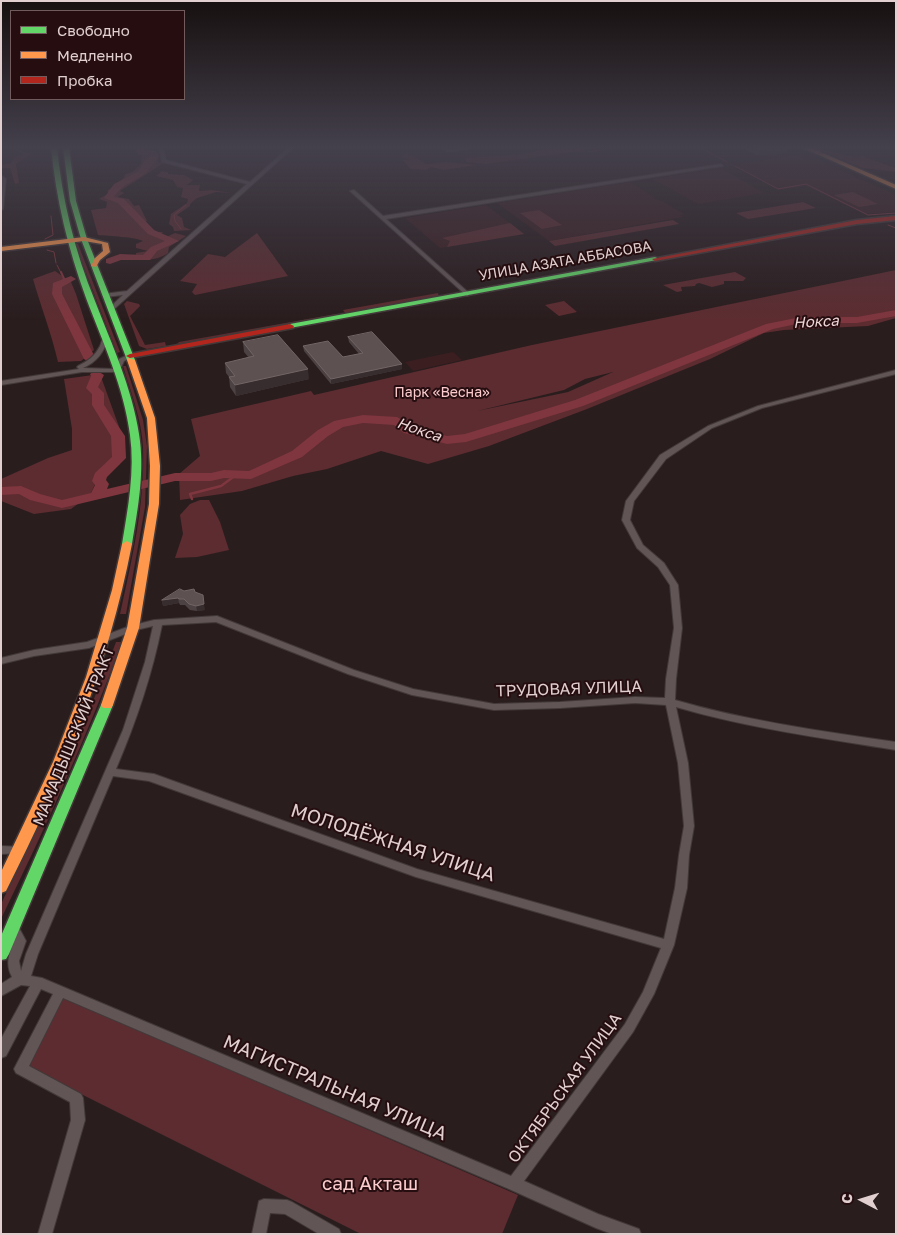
<!DOCTYPE html>
<html>
<head>
<meta charset="utf-8">
<style>
	body { margin:0 }
	#map { position:relative; width:897px; height:1235px; overflow:hidden; background:#2a1d1e; font-family:"Golos Text",sans-serif }
	canvas { display:block }
	.frame { position:absolute; inset:0; border:2px solid #e1cfcf; pointer-events:none }
	.legend { position:absolute; left:10px; top:10px; width:175px; height:90px; box-sizing:border-box; background:#260e10; border:1px solid #715b5c; margin:0; padding:6px 9px; list-style:none; font-size:15px; color:#e1cfcf }
	.legend li { display:flex; align-items:center; gap:10px; height:25px }
	.legend b { width:25px; border:1px solid #715b5c }
	.north { position:absolute; left:837px; top:1175px; width:50px; height:50px; -webkit-text-stroke:4px #260e10; paint-order:stroke; rotate:275deg; font-size:14px; font-weight:700; line-height:20px; text-align:center; color:#e1cfcf }
	.north::after { content:''; display:block; margin:auto; width:18px; height:22px; background:#e1cfcf; clip-path:polygon(50% 0,100% 100%,50% 72%,0 100%) }
</style>
</head>
<body>
<div id="map">
<canvas width="897" height="1235"></canvas>
<div class="frame"></div>
<ul class="legend">
<li><b style="height:6px;background:#63d668"></b>Свободно</li>
<li><b style="height:6px;background:#ff974d"></b>Медленно</li>
<li><b style="height:6px;background:#b3261e"></b>Пробка</li>
</ul>
<div class="north">С</div>
</div>
<script>
const ctx = document.querySelector('canvas').getContext('2d');
ctx.lineJoin = 'round';
function fillPath(path, color) { ctx.fillStyle = color; ctx.fill(path, 'evenodd'); }
function strokePath(path, color, width, dash) { ctx.strokeStyle = color; ctx.lineWidth = width; ctx.lineCap = dash ? 'butt' : 'round'; ctx.setLineDash(dash || []); ctx.stroke(path); }
function label(font, color, halo, rows, align = 'center') {
  ctx.font = font + ' "Golos Text",sans-serif'; ctx.lineWidth = 4; ctx.setLineDash([]); ctx.textBaseline = 'middle'; ctx.strokeStyle = halo; ctx.fillStyle = color; for (const [text, x, y, turn = 0] of rows) {
    ctx.save(); ctx.translate(x, y); ctx.rotate((+turn || 0) * Math.PI / 180); ctx.textAlign = isNaN(turn) ? turn : align; if (halo) ctx.strokeText(text, 0, 0); ctx.fillText(text, 0, 0); ctx.restore();
  }
}
const built = new Path2D(`
	M794,155l15,5 7,-1 80,36v17l-31,2 -59,-28 -27,4 -44,-25z
	M721,168l43,25 -66,11 -46,-25z
	M630,182l24,15 -1,1 2,1 7,2 22,13 -4,1 3,2 -134,24 -52,-38z
	M486,205l38,29 -84,14 -35,-30z
	M453,352l9,8 -49,11 -8,-9z`);
const green = new Path2D(`
	M7,147l24,7 -15,10 3,19 -4,1 -5,-16h-9v-3l10,-2 3,-5 11,-4z
	M134,147h8l1,5 13,-1 3,5 -1,6 6,1 -44,28 4,2 -6,4 11,2 5,7 5,-1 8,16 -4,1 11,10h9l-6,6h7l11,-5 11,3 -17,11 -1,6c-9,6 -21,9 -32,4v-4l12,-2 -12,-3v-4l7,-3c-7,-4 -35,-5 -45,-6l-7,-25 15,-2 1,-6 -8,-3 10,-6 -2,-2 17,-13 1,-4 7,-2 9,-8 1,-8z
	M551,147h59l-124,17 -20,-2v-4l59,-4z
	M813,147l44,11 5,-2 34,12v4l-34,-4z
	M404,154l9,2 13,8 20,-2 32,3 -34,5 -13,-3 -4,3 -17,-1 -7,-9 7,-1 -8,-2z
	M162,171l6,1v2l16,1 9,5 -6,5h13l-1,6 13,-1 19,3 -15,-1 -19,6 -7,6v2l-13,9 5,3 2,9 7,3 -17,1 -1,-4 -4,-3 2,-10 16,-11 1,-4 -7,-2 2,-9 -6,-1 -4,-7 -17,-4z
	M853,192l25,12 -19,3 -25,-12z
	M803,202l13,6 -68,11 -12,-6z
	M539,210l23,15 -20,4 -22,-16z
	M673,220l6,4 -124,22 -6,-5z
	M510,223l14,11 -77,13 3,-6 -8,-3z
	M257,233l31,43 -93,19 -3,-3 5,-8 -17,-3 28,-27 17,3z
	M75,244h3l42,108 -3,1z
	M896,270v48l-28,8 -84,4 -20,3 -54,26 -123,50 -98,37 -61,18 -47,-13 -54,18 -34,7 -51,15 -62,9 -1,-26 21,-18 -9,-37 120,-28 3,4 218,-50zM613,372l-45,20 -91,19 87,-21 21,-11z
	M55,271l16,11 5,12 18,56 -13,11 -23,1c-7,-30 -17,-55 -25,-83z
	M735,272l11,6 -3,3h-19v3l-12,3 -13,-4 -3,1 -1,2 -14,1 1,4 -5,1 -14,-7z
	M438,293l1,4 -93,17 -3,-4z
	M127,301l12,3 1,2 -10,10 15,29 20,-3 1,4 -19,3 -8,-3 -15,-42z
	M564,301l13,11 -18,4 -14,-11z
	M336,314l-2,2 -157,28 2,-2z
	M123,366h3l17,54 4,26 -2,61 -19,107h-6c12,-55 25,-110 23,-166 -1,-28 -12,-55 -20,-82z
	M100,374l22,61 -2,29 -23,16 -7,15 -19,14 -37,5 -33,-13v-22l47,-21 24,-8v-21l-8,-50z
	M200,500h9l11,22 9,28 -32,7 -22,1 8,-24 -3,-19 10,-11z
	M116,642h6c-35,95 -77,186 -121,277v-15c42,-86 82,-172 115,-262z
	M63,997l455,198 -16,39h-141l-334,-167z`);
const streamFar2 = new Path2D(`
	M699,147l28,15
	M575,149l10,3
	M587,152l35,-5
	M735,166l43,23 28,-5 62,31 28,-2
	M888,225l8,3
	M181,229l-6,-8 -1,-6 12,-10
	M45,239l8,-4 -2,-19
	M47,250l7,2 2,11
	M57,265l4,8`);
const streamFar1 = new Path2D(`
	M61,272l4,9`);
const stream = new Path2D(`
	M192,499l-2,-5 31,-8 15,-11`);
const river = new Path2D(`
	M134,147h8l2,3 11,1 4,6c-4,4 -13,17 -16,18 -12,8 -21,9 -29,22l10,2 30,31 25,11 -22,10 -7,9h-29l-11,4 -4,-1v-4l14,-5 23,1 8,-8 14,-6 -17,-7 -30,-31 -14,-5 10,-14 25,-13 6,-11 5,-4 -12,-2z
	M71,276l5,3 -14,8v7l34,65 -6,4 -6,-4 -32,-65 1,-11z
	M896,310v6l-39,7h-56l-28,6 -190,77 -117,36 -19,2 -43,-11 -10,-8 -31,-2 -20,4 -15,9 -26,21 -51,22 -27,-1 -13,3h-36l-113,27 -32,-8 -11,-6 -18,1v-8l20,-1 19,8 22,6 29,-7 4,-8 -3,-4 3,-8 17,-16 -1,-21 -19,-31v-11l-6,-6 5,-12 -1,-2 6,-4 8,5 -6,12 6,6v12l21,31 1,22 -19,19 -1,3 3,4 -2,5 68,-16h36l13,-3 25,1 43,-20 26,-21 16,-9 29,-6 34,2 17,10 33,9 18,-2 110,-34 191,-76 35,-7h56z`);
const street = new Path2D(`
	M159,147h4l3,13 84,22 39,-35h5l-181,163h-4v-2l14,-13 -18,2 -3,-2 1,-1 24,-3 120,-107 -85,-22z
	M441,147h5l3,3 29,-3 -30,5z
	M721,164l2,2 -337,53 83,74v2l-2,1 -117,-105 4,-1 29,26z
	M1,175l5,4 -3,30 -2,1z
	M106,335l3,2c-5,15 -12,25 -26,31l32,1 4,-10 9,-4h4v2l-8,4 -5,11h-37l-81,13v-4l78,-12 -2,-2 1,-1c10,-5 17,-10 22,-20 2,-5 2,-8 6,-11z
	M896,370v4l-134,34 -50,20 -46,31 -32,42 -4,19 13,25 21,18 14,22 4,43 -6,51 -1,21c72,21 146,31 221,42v8c-74,-12 -148,-22 -220,-43l12,56 6,63 -5,29 -2,33 -13,57 -20,49 -21,38 -109,149 74,33 41,15 2,5h-29l-16,-6 -87,-39 -446,-191 -34,68 52,28 2,4 2,22 -33,114h-14l33,-114 -1,-18 -54,-29 -2,-4 39,-75 -12,-5 -35,67 -5,2v-19l29,-53 -9,-1 -20,11v-12l11,-7c-7,-13 -3,-23 2,-36l-7,-14 2,-3 4,-2 4,2 9,17 -7,20 2,10 5,-17 97,-224 22,-68 8,-36 -17,4 -47,18 -55,8 -33,8v-6l33,-8 53,-8 43,-16 24,-6 63,-4 137,54 59,19 81,15 66,-2 75,-5 30,1 1,-19 8,-51 -4,-43 -12,-18 -21,-19 -15,-28 4,-19 34,-46 48,-29 50,-20zM216,622l132,52 64,21 82,15 66,-2 75,-5 31,2 12,58 6,63 -5,29 -4,33 -11,51 -247,-70 -263,-95 -38,-5c20,-47 36,-94 46,-144zM113,776l36,5 267,96 245,71 -18,44 -18,32 -114,152 -469,-198 -11,-2 7,-22z
	M1,846l23,1 1,3 -1,3 -23,1z
	M264,1199l23,1 5,2 47,27 2,5h-22l-34,-20 -15,-1 -4,21h-14l7,-33z`);
const fast = new Path2D(`
	M51,147h6c5,53 18,105 38,154 17,44 37,87 44,133 6,37 -1,74 -7,110l-5,3 -5,-3c6,-36 13,-73 8,-109 -6,-48 -27,-92 -44,-137 -18,-49 -30,-99 -35,-151z
	M63,147h6l7,54 11,38 48,121 -1,2 -7,-2 -46,-121 -11,-38z
	M655,257l2,1v2l-367,68 -4,-2 4,-2z
	M107,701l4,1 2,3 -104,249 -3,5 -5,1v-24l100,-231 2,-3z`);
const slow = new Path2D(`
	M801,147h8l87,38v4z
	M84,237l24,6 2,9 -10,8 -4,7 -5,-1 4,-8 8,-7 -1,-7 -18,-3 -83,10v-4z
	M128,358l7,2 20,58 5,48 -1,38 -20,124 -26,77 -2,3h-8l-2,-3 26,-77 22,-124 1,-38 -3,-48 -20,-58z
	M127,541l5,3c-24,123 -69,235 -126,347l-5,2v-21l52,-110 33,-85 26,-87 10,-46z`);
const jam = new Path2D(`
	M896,216v4l-39,4 -202,37 -3,-2 205,-39z
	M290,324l4,2 -1,2 -163,30 -4,-2 4,-2z`);
const wall = new Path2D(`
	M740,147h47l-1,6 -27,3z
	M348,337l54,27v5l-71,15 -27,-33 -1,-5 40,11 16,-3 -10,-12z
	M243,342l66,37 -73,17 -6,-9 -1,-10 -3,-4 -1,-10 24,-5 -5,-6z
	M184,591l21,19 -8,1 -7,-1 -5,-5h-5l-1,-2 -16,3 -1,-6z`);
const shadedWall = new Path2D(`
	M773,147h14l-1,6 -27,3 1,-7z
	M402,364v5l-71,15v-5z
	M308,369l1,10 -73,17 -1,-11z
	M178,598l1,5 -16,3 -1,-6z
	M204,604l1,6 -8,1 -1,-5z`);
const building = new Path2D(`
	M757,147h16l-13,2z
	M372,332l30,32 -71,15 -28,-33 25,-5 15,16 20,-4 -15,-16z
	M278,335l30,34 -73,16 -6,-8 6,-1 -10,-13 29,-7 -11,-14z
	M180,589l4,2 10,-2 1,3 8,3 1,9 -8,2 -7,-2 -5,-5h-5l-1,-1 -16,2z`);
const farStreetnames = [
	["УЛИЦА АЗАТА АББАСОВА",565,261,-10]
];
const farParknames = [
	["Парк «Весна»",442,393]
];
const farWaternames = [
	["Нокса",816,322,-3],
	["Нокса",419,430,19]
];
const streetNames = [
	["ТРУДОВАЯ УЛИЦА",569,689,-2],
	["МАМАДЫШСКИЙ ТРАКТ",74,736,-68],
	["ОКТЯБРЬСКАЯ УЛИЦА",565,1088,-54]
];
const nearStreetnames = [
	["МОЛОДЁЖНАЯ УЛИЦА",393,843,18],
	["МАГИСТРАЛЬНАЯ УЛИЦА",335,1088,23]
];
const nearParknames = [
	["сад Акташ",370,1184]
];
fillPath(built, '#3b1e20');
fillPath(green, '#5c2c30');
strokePath(streamFar2, '#7f363e', 1);
strokePath(streamFar1, '#7f363e', 2);
strokePath(stream, '#7f363e', 2.5);
fillPath(river, '#7f363e');
strokePath(street, '#433939', 2);
strokePath(fast, '#433939', 3);
strokePath(slow, '#433939', 3);
strokePath(jam, '#433939', 3);
fillPath(street, '#615556');
fillPath(fast, '#63d668');
fillPath(slow, '#ff974d');
fillPath(jam, '#b3261e');
fillPath(wall, '#4d4243');
fillPath(shadedWall, '#382d2e');
fillPath(building, '#5d5152');
strokePath(building, '#726565', 1);
const sky = ctx.createLinearGradient(0, 0, 0, 320);
sky.addColorStop(0, '#171010');
sky.addColorStop(0.46, '#44404c');
sky.addColorStop(1, '#44404c00');
ctx.fillStyle = sky;
ctx.fillRect(0, 0, 897, 320);
label('14px', '#e1cfcf', '#260e10', farStreetnames);
label('14px', '#fccbcd', '#260e10', farParknames);
label('italic 15px', '#efd6d7', '#260e10', farWaternames);
label('16px', '#e1cfcf', '#260e10', streetNames);
label('19px', '#e1cfcf', '#260e10', nearStreetnames);
label('19px', '#fccbcd', '#260e10', nearParknames);
</script>
</body>
</html>
